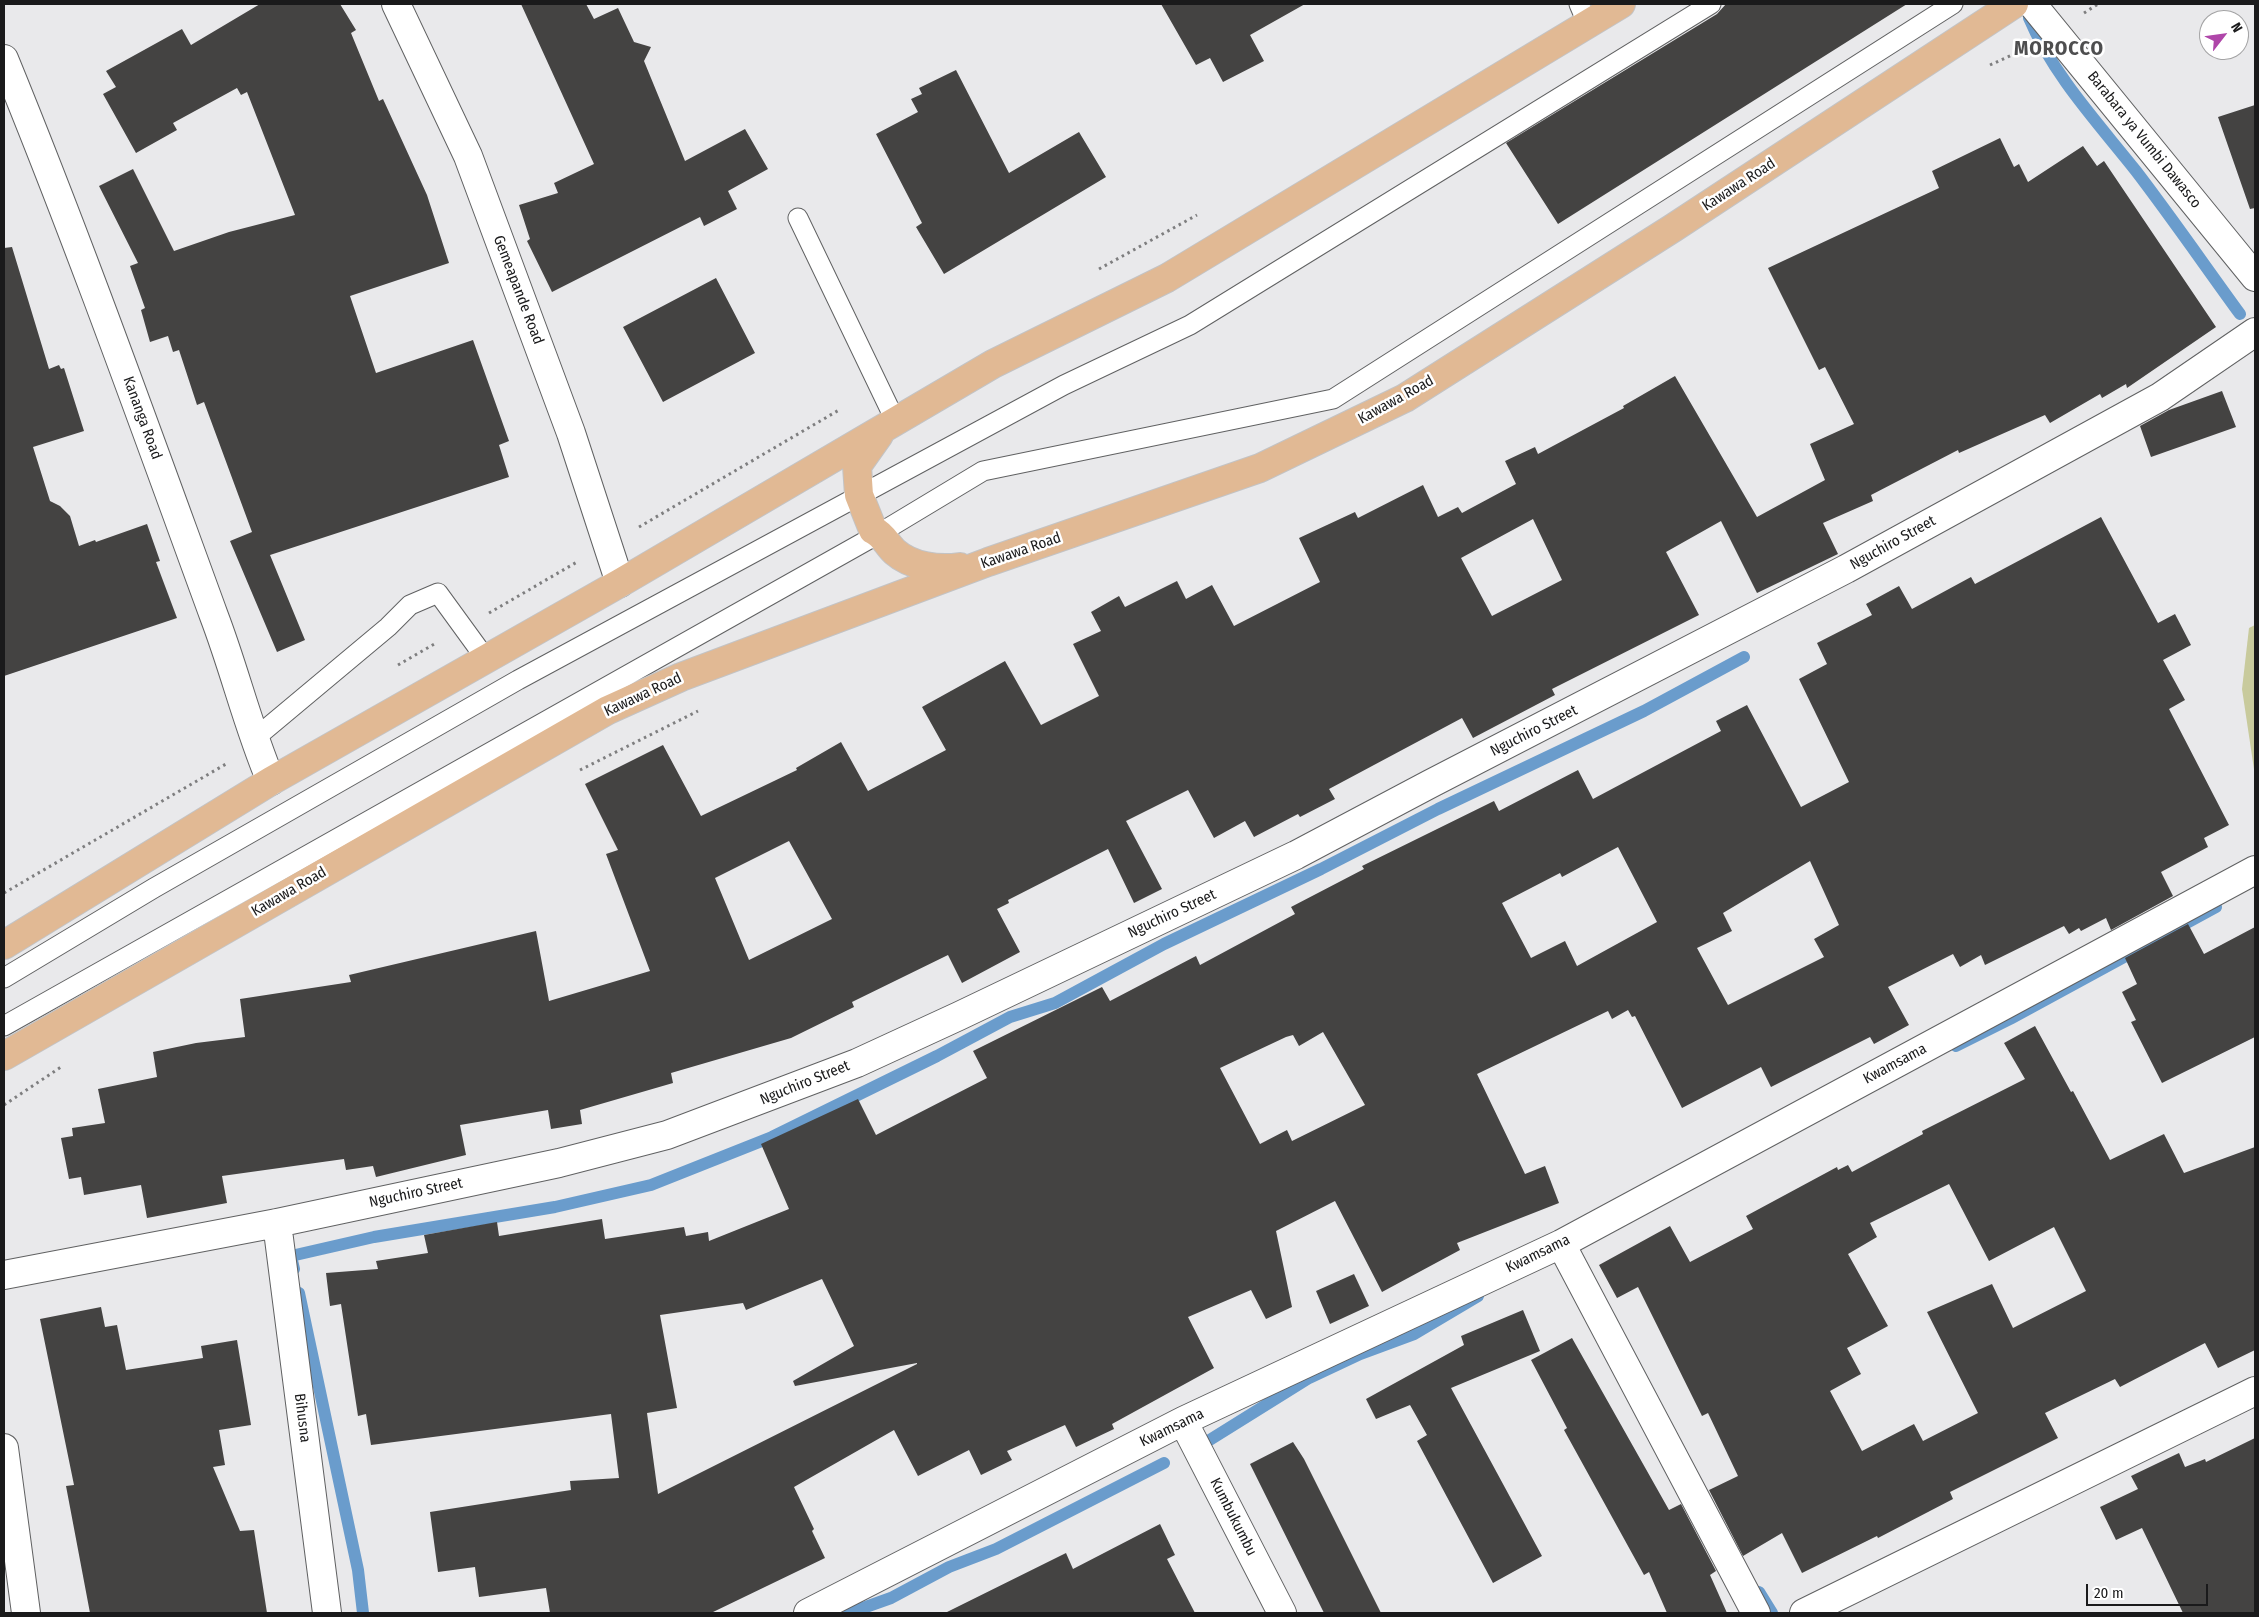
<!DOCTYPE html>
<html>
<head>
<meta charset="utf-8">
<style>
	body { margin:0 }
	#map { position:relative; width:2259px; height:1617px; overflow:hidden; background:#e9e9eb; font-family:"Fira Sans Condensed",sans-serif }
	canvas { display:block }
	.frame { position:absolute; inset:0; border:5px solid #1a1a1b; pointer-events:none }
	.north { position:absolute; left:2199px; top:10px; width:50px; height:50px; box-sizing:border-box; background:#fff; border:1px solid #a3a3a4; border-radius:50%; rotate:60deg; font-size:14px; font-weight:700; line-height:20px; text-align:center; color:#1a1a1b }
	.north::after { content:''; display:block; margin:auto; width:18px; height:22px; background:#af46a9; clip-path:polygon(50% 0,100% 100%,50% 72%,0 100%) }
	.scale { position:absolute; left:2086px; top:1584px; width:122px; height:22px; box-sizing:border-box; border:2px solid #1a1a1b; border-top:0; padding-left:6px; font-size:15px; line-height:18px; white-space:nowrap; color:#1a1a1b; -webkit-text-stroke:4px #fff; paint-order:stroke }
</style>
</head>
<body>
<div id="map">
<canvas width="2259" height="1617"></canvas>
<div class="frame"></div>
<div class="north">N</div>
<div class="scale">20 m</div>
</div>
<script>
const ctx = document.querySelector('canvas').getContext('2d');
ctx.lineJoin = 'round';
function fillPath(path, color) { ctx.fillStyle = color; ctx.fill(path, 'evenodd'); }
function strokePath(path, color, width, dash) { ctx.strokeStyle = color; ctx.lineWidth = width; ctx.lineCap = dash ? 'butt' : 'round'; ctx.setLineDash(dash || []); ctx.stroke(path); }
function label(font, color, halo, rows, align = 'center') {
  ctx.font = font + ' "Fira Sans Condensed",sans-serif'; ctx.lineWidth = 5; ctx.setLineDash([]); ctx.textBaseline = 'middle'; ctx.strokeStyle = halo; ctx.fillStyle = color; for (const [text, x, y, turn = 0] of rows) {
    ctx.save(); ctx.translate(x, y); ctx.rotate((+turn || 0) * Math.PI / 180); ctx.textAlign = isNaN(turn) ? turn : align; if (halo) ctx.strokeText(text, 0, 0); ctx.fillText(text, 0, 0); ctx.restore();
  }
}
const green = new Path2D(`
	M2255,625v151l-13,-87 7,-61z`);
const stream = new Path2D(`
	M2029,18c24,57 69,105 107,153 36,47 69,95 104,143
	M1956,1046l54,-27 206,-112
	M294,1269l-3,-13 83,-19 181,-30 96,-22 121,-48 165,-81 73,-39 45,-14 109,-59 157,-75 117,-60 206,-98 100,-54
	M299,1293l59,277 5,43
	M1208,1441l101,-63 51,-24 54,-20 64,-38
	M1759,1592l13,21
	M849,1613l42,-15 58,-31 47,-18 168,-86`);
const building = new Path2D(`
	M260,4h80l16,26 -5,3 28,68 4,-2 44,96 22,68 -99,33 26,77 97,-33 36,101 -10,4 10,32 -239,78 35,85 -28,12 -47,-111 22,-9 -48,-130 -7,3 -18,-55 -6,2 -5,-16 -18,6 -9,-32 4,-2 -15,-42 8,-3 -39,-77 34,-17 41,82 55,-19 66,-17 -48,-123 -6,3 -4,-7 -64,35 4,7 -41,23 -33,-59 13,-7 -10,-16 76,-42 9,16z
	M521,4h65l8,15 24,-11 16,34 17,5 -7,14 41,100 60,-32 23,40 -40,22 9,18 -33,17 -4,-9 -148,75 -25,-51 3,-2 -11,-34 39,-12 -4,-10 40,-19z
	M1161,4h144l-55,31 14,26 -41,21 -13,-24 -14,7z
	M1726,4h181l-349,220 -52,-81 211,-129z
	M956,70l53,103 70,-41 27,45 -162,97 -28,-47 6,-4 -46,-89 42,-22 -7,-13 11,-5 -3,-6z
	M2255,105v103l-5,1 -32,-92z
	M2000,138l14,29 5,-3 9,18 55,-36 14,20 7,-5 112,166 -89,61 -1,-4 -24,14 -2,-4 -50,29 -5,-8 -86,38 -1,-3 -87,45 2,6 -50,22 15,31 -81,39 -36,-72 -55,31 33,63 -147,74 3,6 -82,43 -11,-20 -133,71 6,10 -35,18 -2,-3 -44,23 -9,-16 -31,17 -26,-48 -62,31 36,68 -28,14 -26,-54 -100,51 1,3 -12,6 23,43 -58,31 -14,-28 -96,47 2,5 -63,31 -120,35 2,10 -93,27 2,14 -31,5 -3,-19 -88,15 6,30 -90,22 -3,-11 -27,4 -2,-11 -122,17 5,27 -80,15 -6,-33 -57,10 -3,-18 -12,2 -8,-41 12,-2 -1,-8 33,-5 -7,-34 59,-12 -4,-25 43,-9 49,-6 -5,-38 111,-17 -2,-7 187,-44 13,70 101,-30 -44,-117 12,-4 -33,-66 78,-39 38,71 96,-46 -1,-2 45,-26 27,49 78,-41 -24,-43 83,-46 36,64 58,-29 -26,-52 28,-13 -10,-19 28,-16 6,11 52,-26 9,18 26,-14 22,41 86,-44 -21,-44 56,-26 3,6 65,-33 15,32 20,-10 4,6 54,-29 -11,-23 30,-14 3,7 86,-46 -1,-2 52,-30 82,141 68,-37 -15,-36 44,-20 -29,-57 -6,3 -51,-102 171,-80 -7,-17zM1533,519l29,61 -70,36 -31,-58zM789,841l43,78 -83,41 -34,-82z
	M12,247l37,122 10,-4 2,4 3,-1 20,63 -51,16 17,54 10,5 10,10 9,30 16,-6 1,2 51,-18 13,37 -4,1 21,56 -173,58v-428z
	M716,278l39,75 -92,49 -40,-75z
	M2222,391l14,36 -85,30 -11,-31 29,-16z
	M2101,517l57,106 17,-9 16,31 -28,15 22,40 -16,9 60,116 -25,13 4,9 -47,25 12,24 -62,34 -5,-12 -25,13 -2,-3 -10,6 -5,-8 -79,39 -4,-10 -21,12 -7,-13 -65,33 21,38 -35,19 -4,-7 -99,50 -10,-20 -79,41 -47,-92 -3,1 -4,-7 -16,9 -4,-8 -131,63 48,100 20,-8 14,37 -102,40 3,7 -78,42 -47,-91 -59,30 16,76 -26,12 -15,-29 -63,27 26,51 -102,56 2,5 -38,18 -11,-22 -58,26 5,9 -31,15 -12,-25 -51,26 -24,-46 -100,57 20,42 -2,2 13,27 -114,55h-161l-4,-25 -67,9 -4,-30 -37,5 -8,-60 141,-22 -1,-9 49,-3 -8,-64 -240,31 -5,-31 -8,2 -17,-112 -11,2 -4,-33 52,-4 -2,-8 52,-8 -4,-18 73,-13 2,14 103,-17 3,20 79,-12 2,9 22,-4 1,9 80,-32 -28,-65 97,-45 18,36 111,-57 -14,-27 129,-64 8,14 86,-45 4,9 95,-51 -4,-7 73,-38 -2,-3 132,-65 5,10 79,-41 15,29 128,-68 -5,-10 31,-16 54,102 48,-25 -50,-103 28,-15 -10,-21 55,-28 -6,-11 33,-18 13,23 59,-32 4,7zM1618,847l39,75 -80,44 -12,-25 -34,17 -29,-55 58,-30 2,4zM1810,861l29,64 -25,14 10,18 -96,48 -31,-57 35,-17 -9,-18zM1323,1032l42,73 -73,36 -5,-11 -27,14 -40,-76 66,-31 7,-2 6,11zM822,1279l32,67 -61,35 2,5 122,-23v1l-259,130 -11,-81 30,-5 -17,-93 83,-12 3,7z
	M2188,924l16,30 51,-27v110l-93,46 -31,-61 5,-2 -14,-28 15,-8 -12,-26z
	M2035,1026l36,66 2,-1 37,69 54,-26 20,39 71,-26v203l-37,18 -13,-25 -85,44 -5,-8 -70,34 13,25 -108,54 3,7 -75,39 -1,-2 -75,37 -20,-40 -39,23 -34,-66 29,-14 -30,-63 -6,3 -64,-129 -21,11 -18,-33 71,-39 20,36 63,-33 -7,-13 91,-49 1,3 10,-5 4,7 71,-38 -1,-3 103,-52 -21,-36zM1949,1184l40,77 65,-34 32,64 -73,37 -21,-44 -65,28 51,101 -55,28 -9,-17 -52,27 -32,-60 31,-17 -14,-26 41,-22 -40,-72 29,-17 -7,-14z
	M1354,1274l15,32 -39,18 -14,-33z
	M101,1307l4,20 12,-2 9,45 77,-12 -2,-12 36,-6 14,85 -32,5 6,35 -12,2 27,64 14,-1 13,83h-177l-24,-127 8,-1 -34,-166z
	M1523,1310l17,41 -89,37 91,168 -49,27 -76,-142 10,-6 -17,-30 -34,14 -10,-20 98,-54 -3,-9z
	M1572,1338l97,172 12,-6 35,67 -6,4 17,38h-60l-18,-41 -5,3 -80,-145 3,-2 -36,-68z
	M2255,1438v175h-72l-41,-85 -26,12 -16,-33 38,-18 -7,-13 48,-23 6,14 20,-8 1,3z
	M1293,1442l11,17 77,154h-57l-74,-149z
	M1160,1524l15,31 -8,4 28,54h-250l121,-60 7,16z`);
const path = new Path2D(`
	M2084,13l14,-9
	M1990,65l33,-15
	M1099,269l98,-54
	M639,527l200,-117
	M489,613l88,-51
	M398,665l38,-22
	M580,770l118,-59
	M4,893l222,-129
	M4,1105l57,-38`);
const lane = new Path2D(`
	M1579,4l9,21
	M798,218l97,202
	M254,739l134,-112 22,-22 28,-12 48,66
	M4,978l150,-90 364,-208 546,-295 126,-60 521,-321
	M4,1026l876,-493 103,-62 350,-72 620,-395`);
const street = new Path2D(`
	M396,4l72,152 103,277 49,150
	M2032,4l223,273
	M4,59c75,183 142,371 210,557 21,55 34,111 57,165
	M277,1223l50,390
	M1561,1244l195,369
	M4,1275l273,-52 282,-60 108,-28 190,-72 102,-47 337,-161 134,-71 416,-215 314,-172 95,-65
	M1183,1421l99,192
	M4,1448l22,165
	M808,1613l375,-192 378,-177 694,-374
	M1804,1613l451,-222`);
const primary = new Path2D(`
	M879,435l-22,31 2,29 14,35c11,5 14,15 22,22 17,15 44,18 65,15
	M4,945l267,-164 349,-198 373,-219 174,-86 454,-274
	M4,1056l604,-346 73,-33 307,-115 272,-94 145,-70 268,-170 341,-224`);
const streetNames = [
	["Barabara ya Vumbi Dawasco",2144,140,51],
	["Kawawa Road",1739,185,-33],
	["Gemeapande Road",518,290,69],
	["Kawawa Road",1396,400,-29],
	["Kananga Road",142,418,70],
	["Nguchiro Street",1893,543,-29],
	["Kawawa Road",1021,551,-19],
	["Kawawa Road",643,695,-25],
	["Nguchiro Street",1534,731,-27],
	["Kawawa Road",289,892,-30],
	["Nguchiro Street",1172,914,-25],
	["Kwamsama",1895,1064,-28],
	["Nguchiro Street",805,1083,-22],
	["Nguchiro Street",416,1193,-12],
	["Kwamsama",1538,1254,-26],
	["Bihusna",302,1418,83],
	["Kwamsama",1172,1428,-26],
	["Kumbukumbu",1233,1517,63]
];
const districtNames = [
	["MOROCCO",2059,49]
];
fillPath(green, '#c8ca9c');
strokePath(stream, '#6a9ccc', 12);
fillPath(building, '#444342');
strokePath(lane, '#606162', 21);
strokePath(street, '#606162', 30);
strokePath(primary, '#c3c3c4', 30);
strokePath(path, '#7e7e7f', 3, [2.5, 4]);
strokePath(lane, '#fff', 19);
strokePath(street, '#fff', 28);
strokePath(primary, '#e1b994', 28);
label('15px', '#1a1a1b', '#fff', streetNames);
ctx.letterSpacing = '1px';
label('bold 20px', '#4e4e4f', '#fff', districtNames);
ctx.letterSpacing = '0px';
</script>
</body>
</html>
